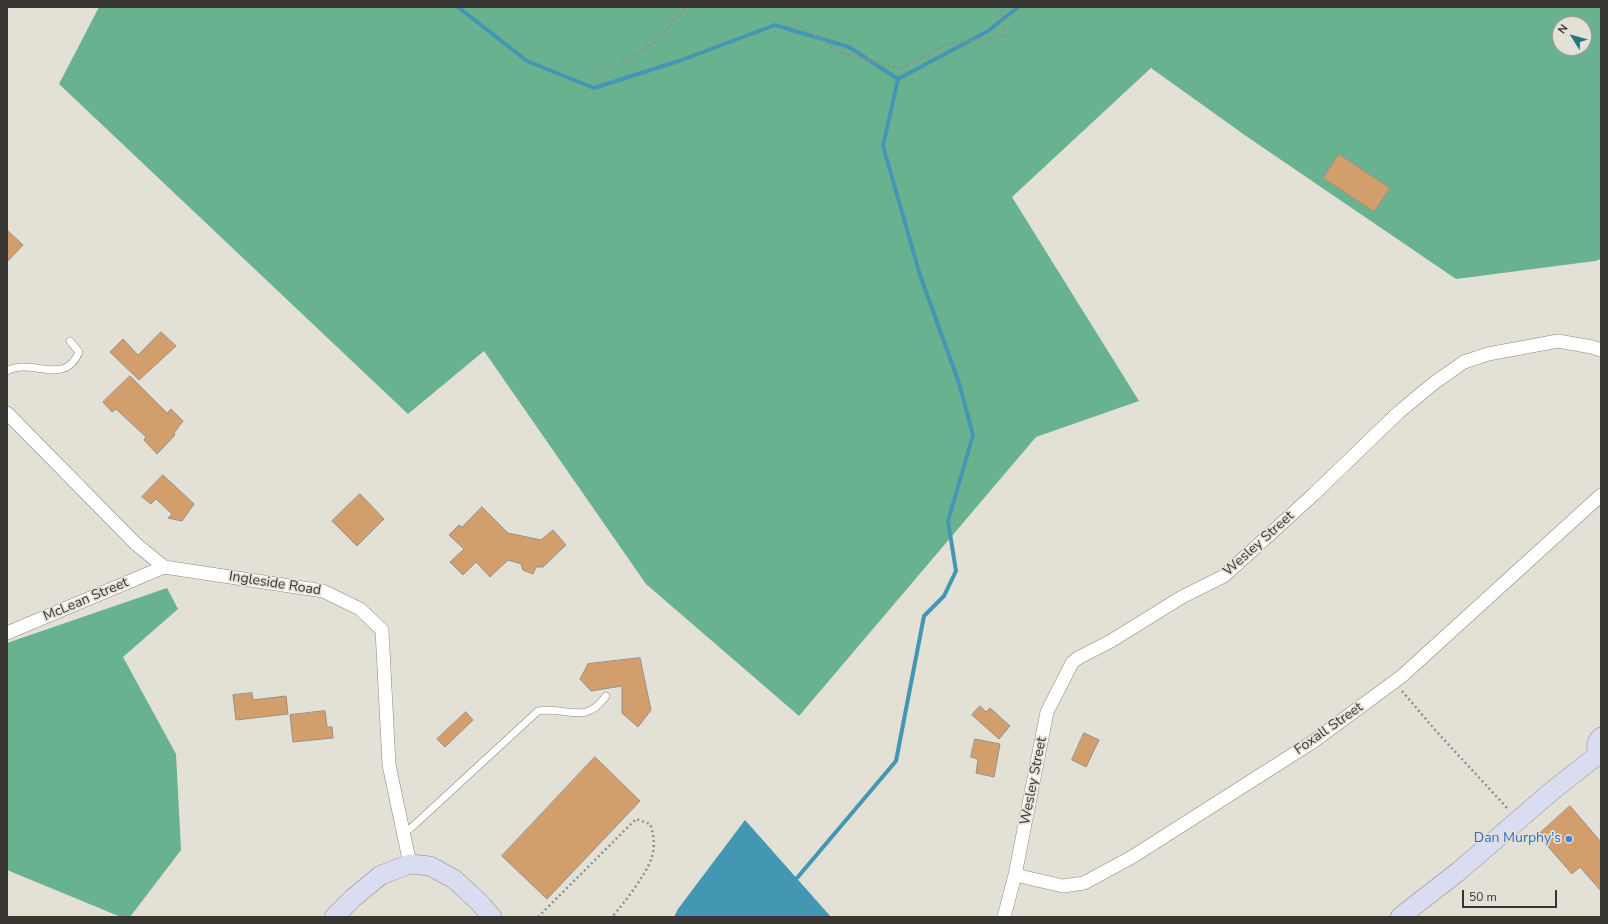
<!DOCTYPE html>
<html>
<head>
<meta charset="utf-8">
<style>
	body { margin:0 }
	#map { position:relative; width:1608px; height:924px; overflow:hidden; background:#e3e0d6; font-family:"Nunito Sans",sans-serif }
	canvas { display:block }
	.frame { position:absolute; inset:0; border:8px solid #373632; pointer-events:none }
	.north { position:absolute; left:1552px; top:16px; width:40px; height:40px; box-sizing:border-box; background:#e3e0d6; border:1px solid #9e9c94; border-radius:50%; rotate:307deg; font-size:11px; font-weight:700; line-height:16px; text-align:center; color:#373632 }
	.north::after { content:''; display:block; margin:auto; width:14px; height:18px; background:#2a737c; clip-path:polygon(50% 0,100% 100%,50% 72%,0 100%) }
	.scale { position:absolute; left:1462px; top:890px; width:95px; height:18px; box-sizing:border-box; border:2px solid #373632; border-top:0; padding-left:5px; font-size:12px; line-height:14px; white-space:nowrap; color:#373632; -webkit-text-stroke:3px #e3e0d6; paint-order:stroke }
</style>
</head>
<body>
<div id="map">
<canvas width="1608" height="924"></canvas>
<div class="frame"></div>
<div class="north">N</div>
<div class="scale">50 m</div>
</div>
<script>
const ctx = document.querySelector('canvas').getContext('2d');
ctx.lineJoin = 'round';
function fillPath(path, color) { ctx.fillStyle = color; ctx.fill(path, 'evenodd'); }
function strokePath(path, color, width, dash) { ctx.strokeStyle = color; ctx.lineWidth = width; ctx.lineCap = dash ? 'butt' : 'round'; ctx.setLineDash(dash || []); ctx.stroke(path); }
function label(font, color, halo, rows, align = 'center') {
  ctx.font = font + ' "Nunito Sans",sans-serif'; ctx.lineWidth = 3.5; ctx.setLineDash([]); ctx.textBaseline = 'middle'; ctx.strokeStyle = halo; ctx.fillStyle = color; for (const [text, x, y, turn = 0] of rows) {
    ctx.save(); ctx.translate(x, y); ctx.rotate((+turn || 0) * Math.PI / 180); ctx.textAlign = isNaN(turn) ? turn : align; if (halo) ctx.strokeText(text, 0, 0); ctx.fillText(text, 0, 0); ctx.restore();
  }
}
const forest = new Path2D(`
	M99,7h1502v252l-6,2 -139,18 -210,-143 -95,-68 -139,129 127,204 -103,36 -237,279 -153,-132 -162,-233 -76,63 -349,-330zM1560,24h24v24h-24z
	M167,588l11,21 -55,48 53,97 5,96 -51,67h-9l-114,-47v-227z`);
const water = new Path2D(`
	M745,820l86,97h-157l4,-8z`);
const stream = new Path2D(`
	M458,7l69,54 67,27 85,-27 96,-36 74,22 49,32
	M898,79l90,-48 30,-24
	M797,878l99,-117 28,-145 20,-20 12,-25 -8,-50 25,-86 -14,-52 -39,-108 -37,-129 15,-67`);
const building = new Path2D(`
	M1339,154l51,34 -16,24 -51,-34z
	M7,230l16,15 -16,17z
	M161,332l15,14 -37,34 -29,-28 13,-13 15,16z
	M130,376l37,37 4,-4 12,12 -9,12 1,2 -18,19 -13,-14 2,-3 -30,-28 -4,3 -9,-10z
	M163,475l31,29 -12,17 -14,-3 4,-4 -16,-15 -5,5 -9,-7z
	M360,494l24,25 -27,27 -25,-25z
	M482,507l26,26 33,7 12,-10 13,15 -23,22h-7l-3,7 -10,-4 -2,-6 -13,-4 -18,17 -14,-15 -13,13 -13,-13 14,-13 -15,-14 10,-10 3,2z
	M640,658l11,52 -13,17 -16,-14v-27l-31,5 -11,-12 8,-15z
	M252,693l1,7 33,-4 2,18 -52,6 -3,-25z
	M980,706l6,6 4,-4 20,18 -11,13 -27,-24z
	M325,711l2,16h5l1,11 -40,4 -3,-27z
	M466,712l7,8 -28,27 -8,-8z
	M1084,733l15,7 -13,27 -14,-7z
	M975,739l25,5 -6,33 -18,-4 2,-14 -7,-2z
	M595,757l45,44 -93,98 -45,-43z
	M1570,806l31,36v49l-21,-24 -8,7 -34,-39z`);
const path = new Path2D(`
	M789,19l51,33 60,17 48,-25 58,-8 -5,-25 5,-4
	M598,77l59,-36 18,-23 12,-11
	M1402,691l34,40 72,78
	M538,917l98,-98 14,5c4,10 5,22 2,33 -6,18 -28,46 -40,60`);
const service = new Path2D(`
	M7,371c24,-14 58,16 72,-19l-9,-11
	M403,832l8,-4 127,-117c28,-5 47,15 68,-15`);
const minor = new Path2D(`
	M7,413l129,131 28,23 159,24 37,18 22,21 7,135 21,99
	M7,633l157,-66
	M1015,875l48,11 21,-3 48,-26 182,-116 88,-65 199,-181
	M1004,917l11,-42 32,-163 25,-49 6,-5 33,-17 71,-44 42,-21 90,-82 85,-82 35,-29 30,-21 24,-8 70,-13 34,6 9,3`);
const secondary = new Path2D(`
	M1601,737c-6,6 -6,13 0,18
	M334,917l19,-19 28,-23 29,-11 20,2 24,13 25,23 13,15
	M1400,917l59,-46 93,-80 47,-37`);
const markers = [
	[1569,839,4,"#3f7fe0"]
];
const streetNames = [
	["Wesley Street",1259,544,-42],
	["Ingleside Road",275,584,9],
	["McLean Street",86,600,-23],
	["Foxall Street",1329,729,-35],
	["Wesley Street",1034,781,-79]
];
const shopNames = [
	["Dan Murphy's",1561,839]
];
fillPath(forest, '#68b28f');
fillPath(water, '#4397b3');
strokePath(stream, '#4397b3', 4);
fillPath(building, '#d29e6c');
strokePath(building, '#979089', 1);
strokePath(service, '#8a887f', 8);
strokePath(minor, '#8a887f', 14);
strokePath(secondary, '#8a887f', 20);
strokePath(path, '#918f88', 2.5, [2, 3]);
strokePath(service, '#fff', 7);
strokePath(minor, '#fff', 13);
strokePath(secondary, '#dadcf1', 19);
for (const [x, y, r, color] of markers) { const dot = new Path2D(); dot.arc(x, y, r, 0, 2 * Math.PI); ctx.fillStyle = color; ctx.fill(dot); strokePath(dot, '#e3e0d6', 1.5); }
label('14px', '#373632', '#e3e0d6', streetNames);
label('14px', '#366cbe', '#e3e0d6', shopNames, 'right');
</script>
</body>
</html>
